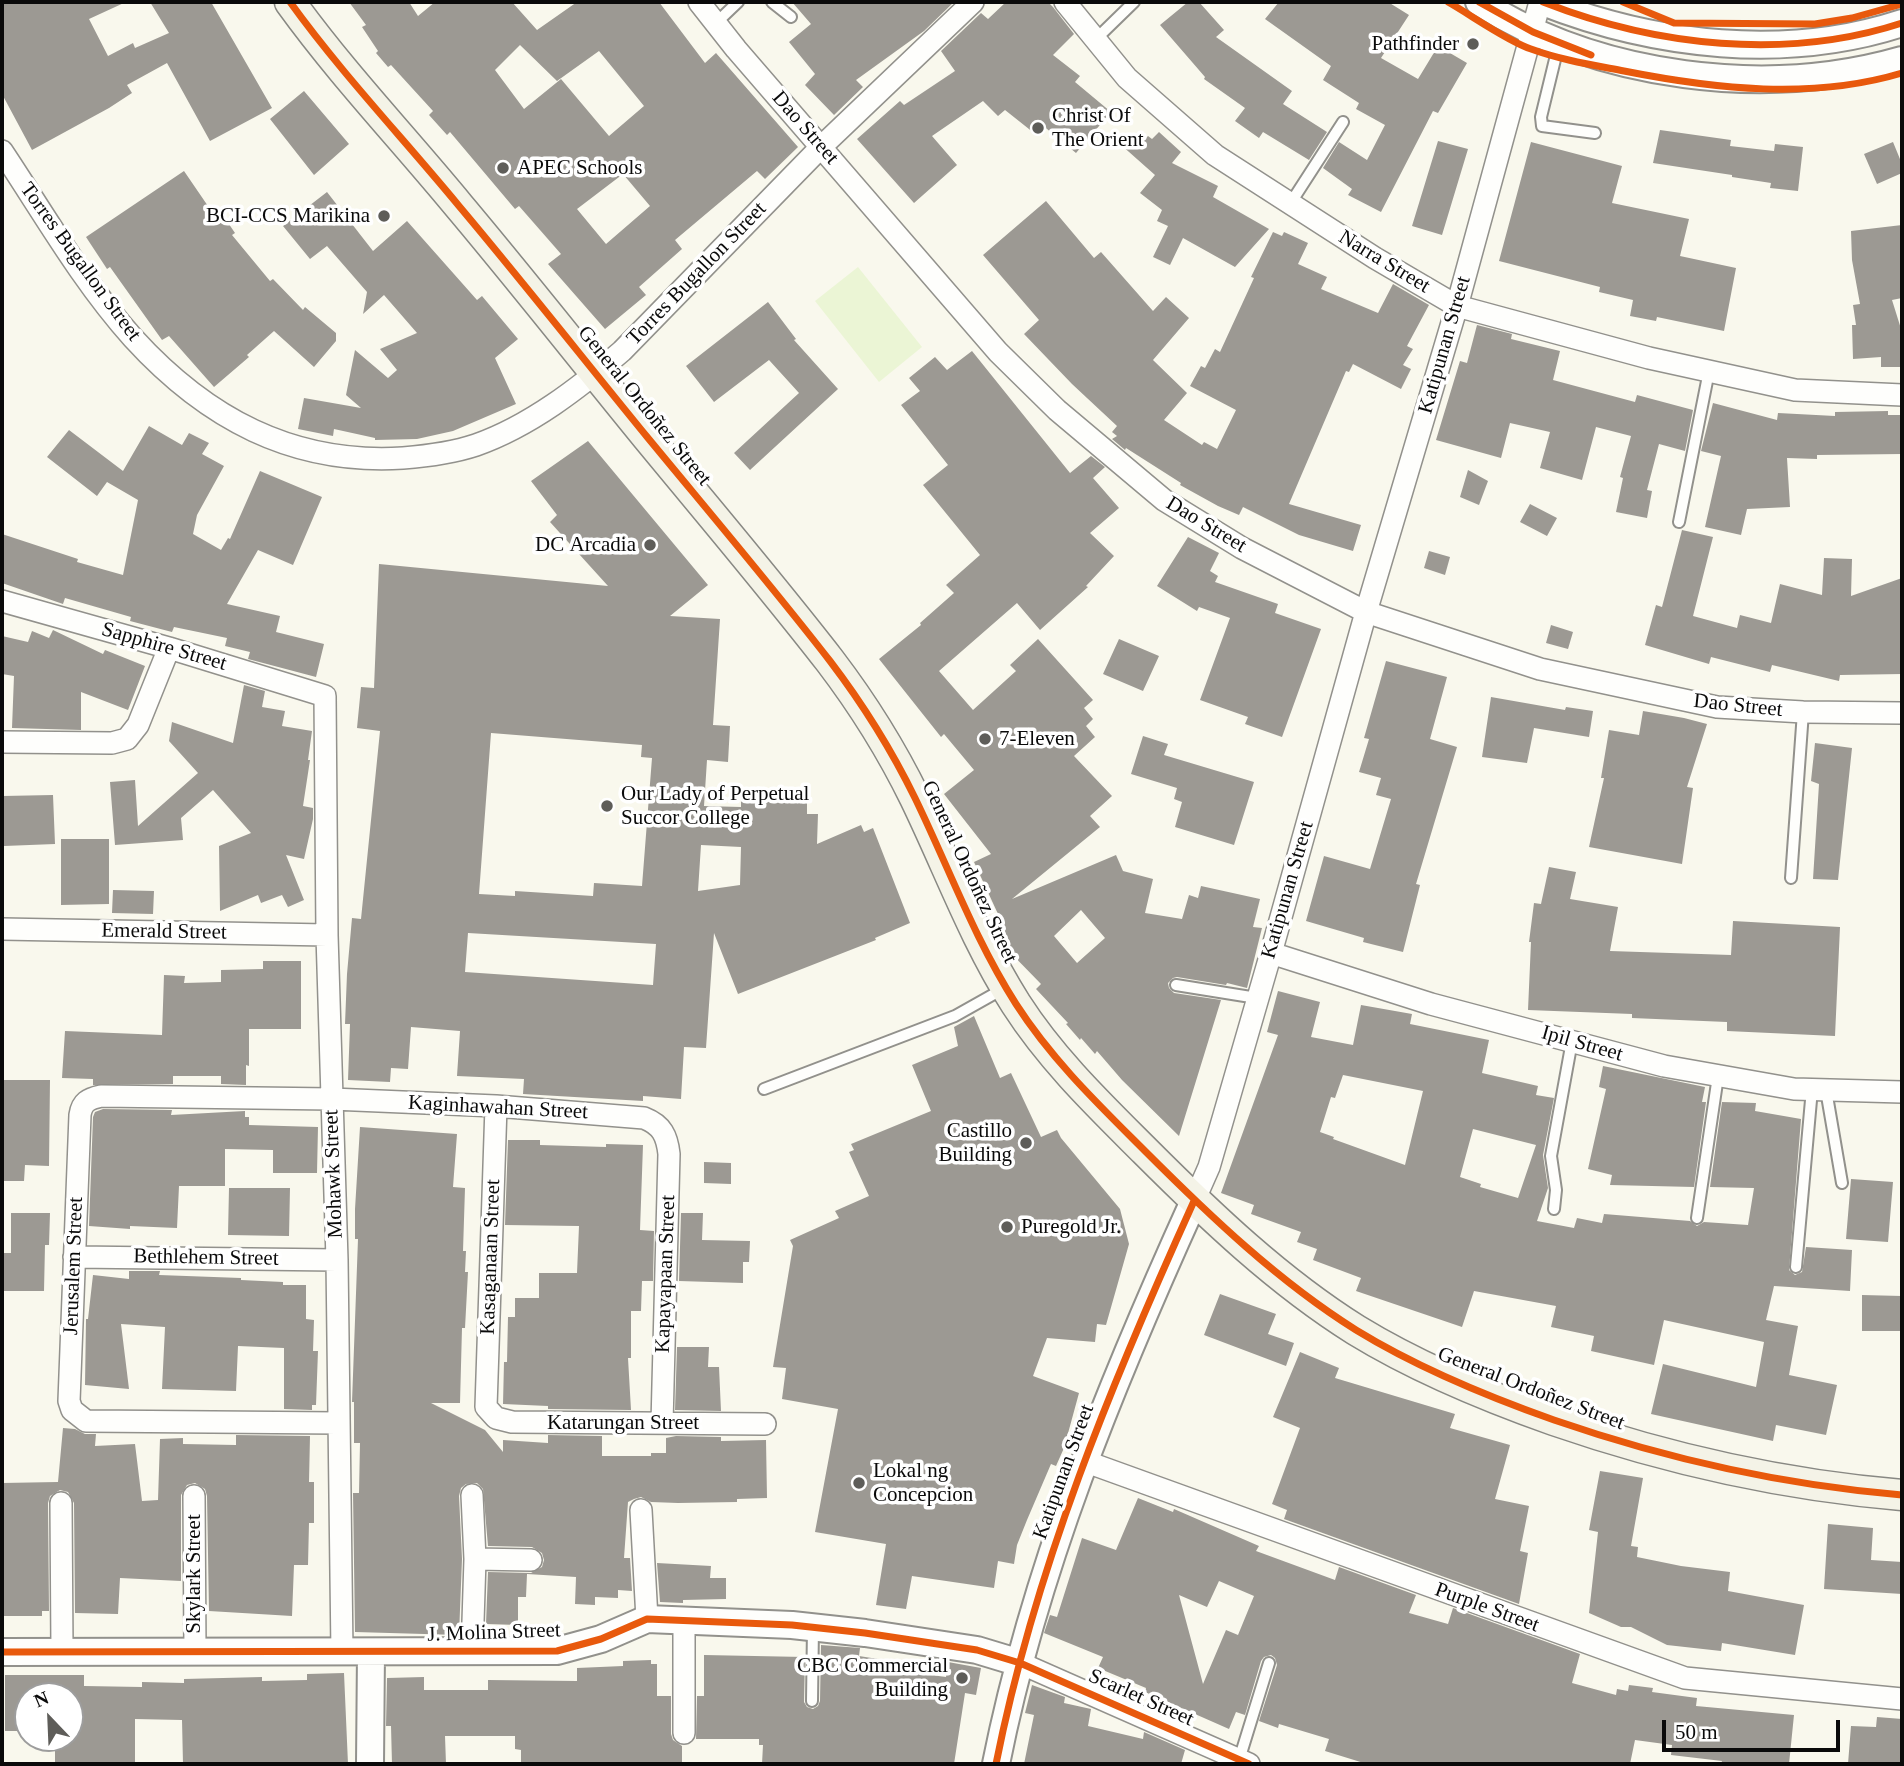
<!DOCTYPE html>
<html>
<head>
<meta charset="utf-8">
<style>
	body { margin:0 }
	#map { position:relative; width:1904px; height:1766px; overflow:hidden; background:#f9f8ed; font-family:Georgia,serif }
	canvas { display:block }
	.frame { position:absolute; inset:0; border:4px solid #0a0a0a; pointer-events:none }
	.north { position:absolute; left:14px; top:1682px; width:70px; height:70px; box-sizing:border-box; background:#fff; border:2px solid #9d9d9d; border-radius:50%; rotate:337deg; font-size:19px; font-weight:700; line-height:28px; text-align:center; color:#0a0a0a }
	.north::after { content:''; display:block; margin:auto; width:24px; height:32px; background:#5e5d59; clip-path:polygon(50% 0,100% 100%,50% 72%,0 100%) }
	.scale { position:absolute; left:1662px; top:1720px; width:178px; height:32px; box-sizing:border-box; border:4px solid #0a0a0a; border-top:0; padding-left:9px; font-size:21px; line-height:24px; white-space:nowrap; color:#0a0a0a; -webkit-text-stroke:5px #fff; paint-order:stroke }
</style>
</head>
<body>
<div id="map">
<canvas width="1904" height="1766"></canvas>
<div class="frame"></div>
<div class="north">N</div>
<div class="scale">50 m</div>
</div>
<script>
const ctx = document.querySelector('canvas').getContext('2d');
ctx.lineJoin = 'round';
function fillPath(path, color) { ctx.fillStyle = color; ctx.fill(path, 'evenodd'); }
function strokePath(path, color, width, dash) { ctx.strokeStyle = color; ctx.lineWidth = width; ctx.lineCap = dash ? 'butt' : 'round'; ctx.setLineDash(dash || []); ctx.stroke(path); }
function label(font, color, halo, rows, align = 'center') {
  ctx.font = font + ' Georgia,serif'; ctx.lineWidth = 7; ctx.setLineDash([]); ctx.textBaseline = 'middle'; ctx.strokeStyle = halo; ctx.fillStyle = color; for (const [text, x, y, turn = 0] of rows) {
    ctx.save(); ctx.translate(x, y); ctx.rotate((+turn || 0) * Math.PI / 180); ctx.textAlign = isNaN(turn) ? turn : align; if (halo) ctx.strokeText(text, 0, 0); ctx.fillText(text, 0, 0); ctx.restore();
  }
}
const pitch = new Path2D(`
	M858,267l64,80 -43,35 -64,-81z`);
const building = new Path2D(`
	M2,2h124l-37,17 19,37 25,-13 2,5 34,-15 -19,-31h61l61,106 -62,33 -43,-78 -40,22 5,8 -23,15 -77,42 -30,-56z
	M349,2h60l9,14 17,-14h77l25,28 40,-28h82l46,61 11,-10 82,94 -33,32 -8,-8 -82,69 7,9 -43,38 7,8 -41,34 -57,-65 13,-10 -42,-48 -4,3 -65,-77 -3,3 -18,-20 4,-4 -42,-46 -3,2 -12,-14 2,-2 -16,-24 4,-2zM520,45l37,36 42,-30 45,55 -35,30 -48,-57 -37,30 -29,-39zM623,174l27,32 -44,38 -29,-35z
	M792,2h162l-30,29 -68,49 7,7 -29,28 -29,-30 10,-11 -26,-32 22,-18z
	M1006,2h42l5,5 21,27 -21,21 27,21 -5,6 36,30 -35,41 -35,-29 -7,9 -29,-23 -7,6 -15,-15 -51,35 25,29 -43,38 -57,-64 43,-38 4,4 51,-34 -14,-20 40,-38 7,6z
	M1188,2h11l25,28 -8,7 76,54 -9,13 44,28 -18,28 -46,-28 -4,6 -24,-17 10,-13 -41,-29 1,-2 -45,-52z
	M1279,2h109l21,13 -28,43 37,21 20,-33 29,17 -29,50 -5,-2 -52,101 -33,-17 4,-6 -29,-21 16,-26 28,18 18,-35 -29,-16 3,-6 -36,-23 8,-14 -66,-47z
	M304,91l45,53 -35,31 -44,-56z
	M1660,130l71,10 -1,6 44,5 1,-7 28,3 -5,44 -28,-3 1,-5 -39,-6v-2l-79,-12z
	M1159,132l22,20 -9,11 46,23 -5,11 56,32 -34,38 -52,-29 -13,27 -17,-8 15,-31 -11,-5 5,-11 -22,-17 15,-18 -35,-31 4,-5 14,7 10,-10 4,3z
	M1438,141l30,8 -26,86 -30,-9z
	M1531,142l91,24 -10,37 77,16 -9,37 56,12 -12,63 -67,-14 -1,4 -26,-5 3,-16 -34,-8 1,-5 -101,-26z
	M1893,142l9,22v9l-25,11 -13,-30z
	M184,171l26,38 6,-4 19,28 -3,2 38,46 3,-2 30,31 2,-3 31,26v8l-22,26 -40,-36 -27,24 2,2 -35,30 -45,-51 -7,4 -52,-73 -3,2 -21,-32z
	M327,192l46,59 34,-30 70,79 5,-4 36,43 -23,19 21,46 -63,27 -36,8 -42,1v-2l-41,-9 -1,7 -35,-7 6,-31 57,10 -15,-13 9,-45 33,28 9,-8 -17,-21 37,-16 -33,-38 -21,19 4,-22 -40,-46 -17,13 -27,-33z
	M1046,201l48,57 7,-6 52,59 13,-14 23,21 -36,42 34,33 -23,27 38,25 2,-3 13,7 19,-39 -46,-24 11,-20 4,2 10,-19 5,3 34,-74 -3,-1 22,-45 9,4 2,-4 24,11 -10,21 29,13 -6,12 57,24 15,-29 36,21 -22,41 6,3 -10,16 8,4 -10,20 -48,-25 -4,8 -3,-1 -57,133 72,21 -8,26 -54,-16 -56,-28 -4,8 -21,-9 -38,-21 1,-2 -55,-35 -1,2 -13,-11 5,-3 -5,-4 5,-6 -45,-42 -48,-50 15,-14 -56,-65z
	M1902,225v73l-10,2 10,32v35h-21v-10l-28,2 -1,-34h4l-3,-20 7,-1 -8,-44 -1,-29z
	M768,302l28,37 -2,1 44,49 -88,81 -16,-17 65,-60 -30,-33 -55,42 -28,-36z
	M1477,325l35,9 -1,5 49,12 -7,29 82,22 2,-7 56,15 -8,41 -26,-7 -12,46 5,1 -5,27 -31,-6 7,-34 -3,-1 11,-41 -35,-9 -14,53 -42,-12 10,-36 -40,-9 -9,35 -65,-18 24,-79 7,2z
	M972,351l98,122 21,-17 14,11 -12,11 26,30 -29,25 24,23 -28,30 2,1 -48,43 -23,-27 -78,68 34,39 43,-39 -6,-6 28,-26 55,61 -9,8 9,11 -7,7 9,11 -21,19 38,40 -22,20 10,11 -88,72 104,-44 7,16 30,8 -8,34 37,6 7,-24 9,3 3,-12 59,13 -7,28 9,1 -15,60 -20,-5 -1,2 -49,-8 -4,1 -5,5 1,5 5,5 47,7 -42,136 -57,-56 -25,-29 -2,3 -14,-16 -1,2 -14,-16 2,-1 -32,-34 5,-5 -39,-40 -2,-3 5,-4 -10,-22 3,-1 -24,-52 17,-8 -47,-60 30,-24 -30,-36 -3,3 -62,-78 42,-34 -1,-2 34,-30 -8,-8 34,-30 -57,-70 25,-20 -47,-60 19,-14 -11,-13 26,-21 12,13zM1081,910l24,28 -28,25 -23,-27z
	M1713,403l64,17 1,-7 57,3v-4l53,-1v4h14v39l-85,1v4l-30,-1 3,49 -43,2 -6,26 -36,-8 16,-71 -20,-5z
	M149,426l33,19 7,-12 20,10 -7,11 22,12 -27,49 -4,19 28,16 7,-12 2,1 30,-68 62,26 -29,68 -35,-15 -31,54 53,12 -4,16 48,12 -8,33 -68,-18 2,-7 -25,-6 2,-8 -53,-11 -2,5 -42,-11 1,-4 -66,-19 -2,6 -61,-21v-49l76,25 -1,3 46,13 15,-75 -31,-18 -10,14 -50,-39 22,-27 54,41z
	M588,441l120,144 -38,31 50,3 -7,106 17,1 -2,36 -21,-2 -3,46 37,1v-16l66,1v22h11l-1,30 44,-19 3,7 9,-4 37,95 -35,15 1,2 -138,54 -24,-61 -8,115 -22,-1 -3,52 -38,-3v5l-120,-7 1,-15 -67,-3 3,-45 -49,-4 -3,42 -17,-1 -1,14 -42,-2 2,-56h-5l2,-50 5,-56 9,1 19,-188 -23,-3 4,-41 13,1 5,-124 229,22 -58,-64 7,-7 -26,-34zM491,733l151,12 -1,12 11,1 -10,128 -48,-3 -1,13 -78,-5v5l-36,-2zM701,845l40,2 -1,38 -42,6zM468,933l188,11 -3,41 -188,-13z
	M1468,470l20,11 -9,24 -19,-8z
	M1530,504l27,14 -10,18 -27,-14z
	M1682,530l31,7 -20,79 44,12 3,-13 31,8 9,-39 42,11 2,-37 28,1 -1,37 51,-18v96l-62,1 -1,6 -67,-16 -2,7 -59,-15 -2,7 -64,-19 11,-40 6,2z
	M1188,537l31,16 -9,18 8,5 -3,6 63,22 -3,9 46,16 -39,108 -37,-13 3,-7 -48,-17 30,-82 -31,-11 -2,4 -40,-25z
	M1429,551l21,6 -5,18 -21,-7z
	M1551,625l22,7 -5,17 -22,-6z
	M53,630l50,24 2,-4 40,16 -17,44 -47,-18v38l-69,-2 2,-52 -12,-2v-38l26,6 4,-11 17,7z
	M1119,639l40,17 -16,35 -40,-17z
	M1386,661l61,16 -17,62 27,8 -41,137 4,1 -17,67 -40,-10 1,-4 -58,-17 18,-65 46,13 21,-70 -15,-4 5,-17 -22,-6 10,-33 -5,-1z
	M244,685l21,6 -3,16 23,4 -3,15 30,5 -4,29h2l-7,46 10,2v11l-9,40 -18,-4 18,45 -16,7 -6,-12 -21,8 -3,-8 -38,16 -1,-65 32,-13 -38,-43 -32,28 2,22 -68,5 -5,-63 25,-2 3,46 60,-53 -29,-32 3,-19 61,21z
	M1491,697l74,13 1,-3 27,4 -4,26 -55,-9 -7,35 -45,-6z
	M1643,711l41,7 23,6 -20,63 6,1 -11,76 -93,-17 15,-69h-3l8,-48 30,5z
	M1143,736l25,8 -4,11 90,27 -20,63 -59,-18 7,-25 -8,-3 3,-11 -46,-14z
	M1815,743l37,5 -14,132 -25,-1 6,-95 -8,-3z
	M53,795l2,49 -51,2 -1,-50z
	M61,839h48v65l-48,1z
	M1549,867l27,5 -6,27 48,8 -8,44 121,4 2,-34 107,6 -5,109 -108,-5v-9l-95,-4v-4l-104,-4 3,-68h-2l5,-39 7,1z
	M113,890l41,1 -1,23 -41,-1z
	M263,961h38v68h-52v37l-3,-1v20l-25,-1v-8h-48v8l-80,1v-6l-31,-1 3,-47 97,4 2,-60 21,1 -1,7 37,-1v-12l42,-1z
	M1278,991l42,11 -9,35 42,8 8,-40 51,9 -2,10 79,16 -7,33 56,13 -2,9 18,3 -11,57 5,33 -11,33 37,7 3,-10 25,5 2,-9 86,7 7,5 7,-4 44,3 6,-37 -44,-1 12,-85 34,1 -1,8 46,8 -12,151 6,5 7,-3 4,-25 46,3 -2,41 -76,-5 -8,34 32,6 -9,49 48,10 -11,50 -50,-10 -3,16 -122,-27 12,-50 93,23 8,-45 -100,-22 -10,45 -63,-14 3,-15 -43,-9 5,-21 -82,-15 -12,36 -106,-36 5,-13 -48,-18 4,-11 -20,-7 4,-10 -50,-18 3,-9 -33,-12 57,-158 -11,-3zM1343,1075l80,16 -18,74 -72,-26 1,-2 -14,-5 11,-35 4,1zM1473,1129l63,16 -18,53 -38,-11 1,-3 -21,-7z
	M974,1016l26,62 11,-5 30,64 16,-7 4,8 59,71 9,35 -23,81 -9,-1 -2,18 -48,-4 -14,38 46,17 -15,55 -8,18 -5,-2 -24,56 -10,25 -3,19 -16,-3 -4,27 -82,-12 -6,33 -30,-4 10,-61 -71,-12 23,-123 -56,-10 4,-31 -13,-1 20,-121 -3,-6 49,-22 -4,-7 34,-15 -20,-44 5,-2 -3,-6 80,-33 -19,-46 46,-19 -4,-19z
	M1603,1066l102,21 -3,15h4l-12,85 -84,-2 2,-10 -24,-6 18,-80 -7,-2z
	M2,1080h48l-1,86 -24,-1 -1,16h-22z
	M103,1109l69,1 -1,5 74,-4v6h4v8l69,2 -1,46h-44v-23l-48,-1v37h-46l-2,42 -47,-2v3l-41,-3 4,-109 2,-5z
	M360,1127l97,7 -4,53 12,1 -2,63h3l-1,21h3l-3,56h-3l-2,75h-29l54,27 18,22v-12l45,3v-8l54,1v20h49v-3h15v-15l10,-2 45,1v4l45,-1 1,58 -30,1v3l-59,1 -27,-1 -10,-5 -7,2 -6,3 -4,56h6l2,33 -14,-1v8l-23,-1v8l-20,-1 1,-27 -49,-3 -1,23h-8v28l-32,-1 2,-52 43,1 11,-6 2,-7 -2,-7 -10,-6 -44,-1 -5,-57 -6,-6 -11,1 -5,4 -2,8 3,63 -3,76 -104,-3 -2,-139h6l1,-50h-6v-41h-2l6,-163h-3v-30z
	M508,1140h32v5l66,2v-3l37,1 -3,85 14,1 -1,50h-11l-1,30h-10v47h-3l3,52 -83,-1v-3l-45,-2 1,-42h3l1,-45h7v-19h24v-25h38l2,-47 -74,-1z
	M704,1162l27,1v21l-27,-1z
	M1851,1179l42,3 -5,60 -42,-3z
	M229,1188h61l-1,48 -61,-1z
	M11,1213h39l-1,32h-4l-1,46h-42v-38h9z
	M681,1213h22l-1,27 48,1 -1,21h-6v21l-64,-2z
	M129,1271h31l-1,4 82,3v2l42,2v3h23v34l8,1 -1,31h5l-2,54h-4v5l-28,-1v-61l-46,-2 -2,45 -74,-2 3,-62 -44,-3 8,65 -44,-4 1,-66h2l5,-44 36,4z
	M1220,1294l56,20 -8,20 26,9 -8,23 -82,-31z
	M1862,1295l40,1v35h-40z
	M677,1347h32l-1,20h11l2,44 -46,-1z
	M1300,1352l39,16 -4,10 120,36 -5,14 60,17 -15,54 34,7 -9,45 8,2 -9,51 -235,-85 3,-9 -15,-6 28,-76 -27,-11z
	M63,1428l12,1 10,5h11l-1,12 40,-2 7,57 16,-1 2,-61 23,-1v6l53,1v-10l74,1 -1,46h5v41h-5l-1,42h-14l-2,51 -83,-5 -2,-115 -2,-7 -10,-6 -8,2 -6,10v86l-61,-3 -2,36 -43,-1 -1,-110 -6,-11 -8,-2 -10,6 -2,7 1,108h-7v5h-40v-133l56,-1z
	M1600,1471l43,7 -12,68 7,1 -1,10 44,9 49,6 -2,19 76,14 -9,50 -73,-12 -1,8 -54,-6 -36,-18h-10l-32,-14 9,-81 -9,-2z
	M1138,1498l35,14 1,-3 85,37 -3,5 79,29 4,-13 77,28 -7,18 39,11 5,-16 127,46 -8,29 44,12 1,-6 11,2 1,-6 24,3 -1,4 45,6 -1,8 98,9 -5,49h-68l1,-3 -51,-6 1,-10 -37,-5 -5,24h-263l-42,-13 4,-12 -50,-15 -1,4 -19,-7 18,-56 -2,-7 -4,-3 -7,2 -3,4 -16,54 -9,-3 -7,17 -84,-37 1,-4 -48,-20 5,-11 -59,-24 6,-18 7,2 25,-79 34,12zM1219,1581l35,15 -16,39 -12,-5 -23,54 -24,-89 28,12z
	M1828,1524l45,4 -2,32 31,2v32l-78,-5z
	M657,1563l54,3 -1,12h16v21l-43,1v3l-23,-1z
	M821,1645l39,3 -1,8 50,8 -1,8 38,5 2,-15 33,6 -5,27 -11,-2 -11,71h-192l1,-19h-4v-6h-63l1,-43h7v-41l101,2 -1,45 3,5 6,2 5,-3 2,-5z
	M651,1660v4h6v32h14v38l2,6 9,6v16l-161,2v-14l-6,-1v-13h-70l1,28h-54l-1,-38h-5l1,-48 37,-1v13h64v-10l89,1v-13l46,-2v-5z
	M344,1673l4,91h-165l-1,-44 -47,-1v45h-80v-21h15v-47h-42v35h-23v-56h79v11l58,1v-5l42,1v-4l78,-2v4l45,-1v-6z
	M1032,1685l33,12 -1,6 27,6 -3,17 55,13 1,-7 41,18 -4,14h-157l10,-49 -9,-2z
	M1877,1717l25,2 -2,45h-52l3,-38 25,1z`);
const service = new Path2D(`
	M772,2l19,15
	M716,23l22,-21
	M1096,39l38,-37
	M1559,43l-18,74 1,9 53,7
	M1290,204l53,-82
	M1679,522l30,-151
	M1791,878l12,-166
	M1176,985l81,13
	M764,1089l191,-73 48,-27
	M1826,1090l16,93
	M1554,1209l2,-19 -5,-34 21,-115
	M1697,1218l21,-142
	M1796,1267l16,-178
	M812,1701l1,-74
	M1239,1760l30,-97`);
const minor = new Path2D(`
	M699,2l37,47 262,303 59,58 107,90 78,48 124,64 174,57 177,38 86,5 99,1
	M1065,2l62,76 88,77 160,103 82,48 192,52 146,32 107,5
	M2,151c42,63 80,130 131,187 73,80 159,127 270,120 25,-2 49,-5 73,-13 54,-19 103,-57 146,-94l199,-204 152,-145
	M2,601l167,47 156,48 2,239 10,325 5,392
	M2,742l110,1 15,-4 11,-14 31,-77
	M2,929l325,6
	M1271,953l160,51 233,62 130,23 108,3
	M496,1106l-10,301 10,11 16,4 253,2
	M1194,1201l15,-34 62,-214 95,-341 91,-306 83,-304
	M74,1257l263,3
	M338,1423l-252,-2 -14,-11 -3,-9 11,-286c2,-13 8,-16 21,-19l231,3 164,7 148,12c18,7 23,18 25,36l-7,269
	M1084,1461l601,217 217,21
	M472,1495l3,64 -3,94
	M194,1496l1,156
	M61,1503l1,148
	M641,1510l6,109
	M475,1559l56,1
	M684,1620v113
	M1020,1663l229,101`);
const tertiary = new Path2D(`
	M1479,2c120,76 287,97 423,58
	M1543,2c112,44 243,59 359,21
	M2,1652l555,-1 44,-12 46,-20 145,6 73,8 112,17 43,13
	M370,1764l1,-112
	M996,1764c39,-196 116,-382 198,-563`);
const secondary = new Path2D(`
	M290,2c52,72 113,136 169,204 64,76 126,155 189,232 61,74 123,147 182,223 32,42 62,90 85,137 34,70 59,140 101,206 36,56 83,101 129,147 65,65 133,130 211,179 62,38 130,66 198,90 113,39 229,65 348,75`);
const cycleway = new Path2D(`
	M290,2c52,72 113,136 169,204 64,76 126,155 189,232 61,74 123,147 182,223 32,42 62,90 85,137 34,70 59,140 101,206 36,56 83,101 129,147 65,65 133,130 211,179 62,38 130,66 198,90 113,39 229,65 348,75
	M1448,2c23,13 59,39 83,47 30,11 62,16 93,22 91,18 188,29 278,2
	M1479,2l54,30 58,23
	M1543,2c112,44 243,59 359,21
	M1623,2l51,21 141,1 37,-6 50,-14
	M2,1652l555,-1 44,-12 46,-20 145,6 73,8 112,17 43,13 229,101
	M996,1764c39,-196 116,-382 198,-563`);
const markers = [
	[1473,44,7,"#5e5d59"],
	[1038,128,7,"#5e5d59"],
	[503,168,7,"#5e5d59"],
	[384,216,7,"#5e5d59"],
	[650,545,7,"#5e5d59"],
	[985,739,7,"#5e5d59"],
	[607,806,7,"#5e5d59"],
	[1026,1143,7,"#5e5d59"],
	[1007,1227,7,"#5e5d59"],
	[859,1483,7,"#5e5d59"],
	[962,1678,7,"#5e5d59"]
];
const poiNames = [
	["Pathfinder",1459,44,"right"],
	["Christ Of",1052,116],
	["The Orient",1052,140],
	["APEC Schools",517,168],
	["BCI-CCS Marikina",370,216,"right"],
	["DC Arcadia",636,545,"right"],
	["7-Eleven",999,739],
	["Our Lady of Perpetual",621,794],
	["Succor College",621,818],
	["Castillo",1012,1131,"right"],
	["Building",1012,1155,"right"],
	["Puregold Jr.",1021,1227],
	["Lokal ng",873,1471],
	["Concepcion",873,1495],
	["CBC Commercial",948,1666,"right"],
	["Building",948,1690,"right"]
];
const streetNames = [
	["Dao Street",805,128,49],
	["Torres Bugallon Street",80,262,54],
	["Narra Street",1384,262,31],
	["Torres Bugallon Street",697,274,-46],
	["Katipunan Street",1445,345,-74],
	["General Ordoñez Street",644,406,51],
	["Dao Street",1206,525,31],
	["Sapphire Street",164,647,16],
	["Dao Street",1738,706,6],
	["General Ordoñez Street",969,872,65],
	["Katipunan Street",1288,890,-74],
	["Emerald Street",164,932,1],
	["Ipil Street",1582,1044,16],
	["Kaginhawahan Street",498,1108,3],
	["Mohawk Street",334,1174,-92],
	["Kasaganaan Street",491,1257,-88],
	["Bethlehem Street",206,1258,1],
	["Jerusalem Street",74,1266,-88],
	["Kapayapaan Street",666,1274,-88],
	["General Ordoñez Street",1531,1389,21],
	["Katarungan Street",623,1423],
	["Katipunan Street",1064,1472,-70],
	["Skylark Street",194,1574,-90],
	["Purple Street",1487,1608,20],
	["J. Molina Street",494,1633,-2],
	["Scarlet Street",1141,1698,24]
];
fillPath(pitch, '#ebf5d5');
fillPath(building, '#9c9993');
strokePath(service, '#92918c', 14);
strokePath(minor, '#92918c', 24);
strokePath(tertiary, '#92918c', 30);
strokePath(secondary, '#888883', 33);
strokePath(service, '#fefefc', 10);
strokePath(minor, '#fefefc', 21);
strokePath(tertiary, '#fefefc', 26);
strokePath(secondary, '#f4f3e7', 30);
strokePath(cycleway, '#e8590c', 7);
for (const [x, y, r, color] of markers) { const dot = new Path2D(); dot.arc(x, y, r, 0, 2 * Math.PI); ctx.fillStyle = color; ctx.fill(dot); strokePath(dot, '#fff', 2.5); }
label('21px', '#0a0a0a', '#fff', poiNames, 'left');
label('21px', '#0a0a0a', '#fff', streetNames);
</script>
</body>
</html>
